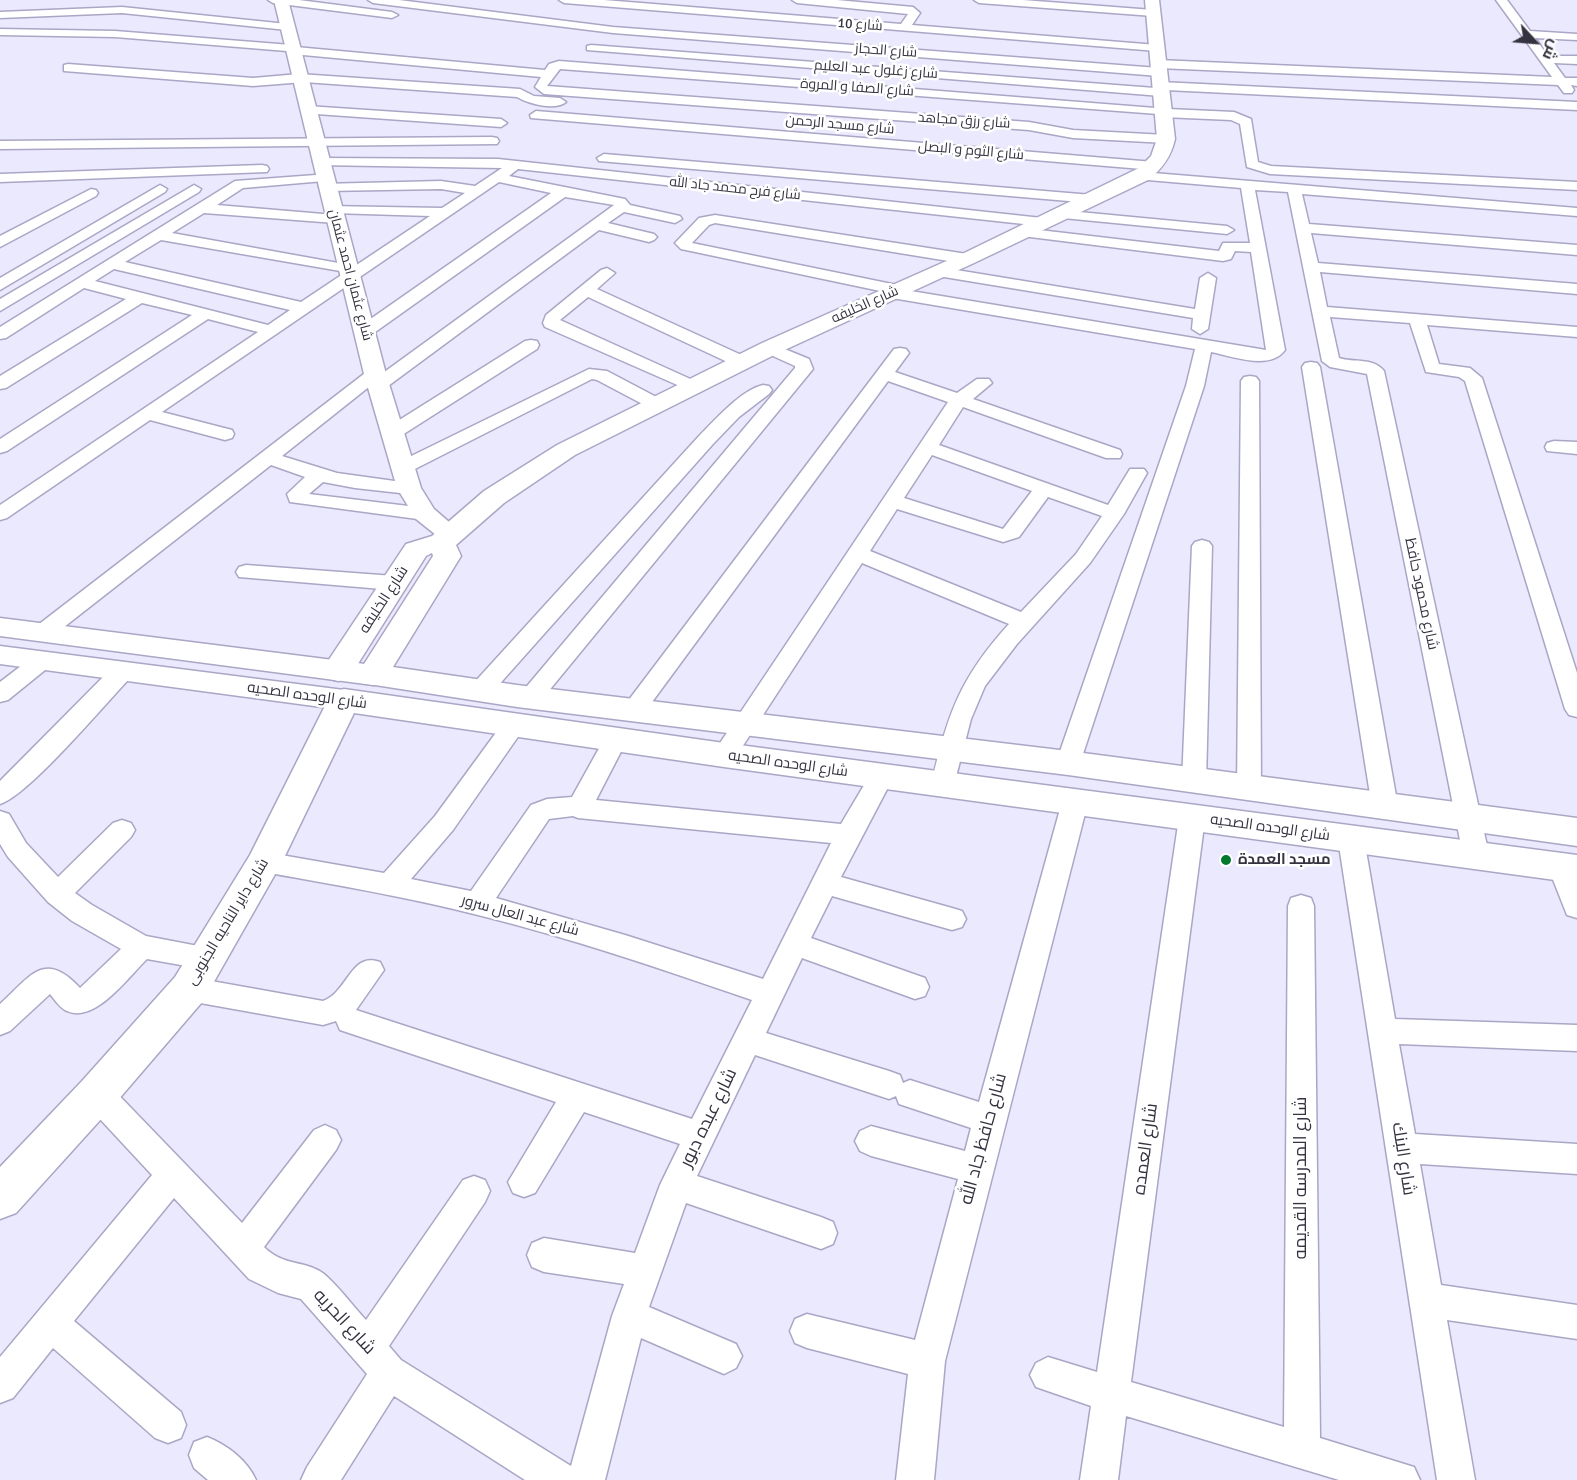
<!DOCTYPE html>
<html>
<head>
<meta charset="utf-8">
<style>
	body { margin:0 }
	#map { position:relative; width:1577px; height:1480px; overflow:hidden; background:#ebe9fd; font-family:Signika,Cairo,sans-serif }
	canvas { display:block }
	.north { position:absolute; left:1505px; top:12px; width:60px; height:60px; -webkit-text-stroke:4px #fff; paint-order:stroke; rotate:116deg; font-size:16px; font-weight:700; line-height:24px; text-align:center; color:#353340 }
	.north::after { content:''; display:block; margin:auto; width:21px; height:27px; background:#353340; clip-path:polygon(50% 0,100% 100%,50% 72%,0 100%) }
</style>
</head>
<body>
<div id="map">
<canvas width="1577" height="1480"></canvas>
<div class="north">ش</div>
</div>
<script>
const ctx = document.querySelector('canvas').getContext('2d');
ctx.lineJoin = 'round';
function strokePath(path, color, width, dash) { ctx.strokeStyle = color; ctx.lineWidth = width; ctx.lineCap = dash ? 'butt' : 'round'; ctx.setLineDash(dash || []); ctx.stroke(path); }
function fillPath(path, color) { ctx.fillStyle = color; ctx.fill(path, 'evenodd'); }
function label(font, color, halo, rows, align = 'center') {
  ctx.font = font + ' Signika,Cairo,sans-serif'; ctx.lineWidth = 5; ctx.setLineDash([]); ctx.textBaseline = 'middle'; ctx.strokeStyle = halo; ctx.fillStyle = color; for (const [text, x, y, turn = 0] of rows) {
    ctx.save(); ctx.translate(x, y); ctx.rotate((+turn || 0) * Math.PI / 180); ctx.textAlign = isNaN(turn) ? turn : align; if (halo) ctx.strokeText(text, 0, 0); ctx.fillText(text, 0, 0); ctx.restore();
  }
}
const minor = new Path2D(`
	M268,0h31l93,12 6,3 -6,3 -119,-15z
	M368,0h31l214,27 546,41 6,4 -6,4 -546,-43 -240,-30z
	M559,0h45l297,24 7,-10 -111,-11 -5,-3h45l76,7 7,6 -8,12 245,20 6,3 -6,3 -593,-48z
	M974,0h49l130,10 6,3 -6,3 -174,-13z
	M1496,0h11l23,31 47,3v6l-42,-2 13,18h29v8l-23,-1 11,15h12v8l-6,-1 3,5 -2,3h-8l-6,-8 -400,-17 -6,-4 6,-4 394,17z
	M122,7l165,17 6,3 -6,3 -165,-17 -122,5v-6z
	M0,29l115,2 176,14 5,2 249,23 4,-6 10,-3 609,48 66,3 17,7 7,43 13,4 306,16v8l-307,-16 -23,-7 -7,-43 -9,-4 -68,-3 -5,-3 -598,-45 -13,17 482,36 44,8 93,5 7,4 -7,4 -93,-5 -44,-8 -485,-36 -9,-7 6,-10 -249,-23 -5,-3 -172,-14 -115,-2z
	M591,45l564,43 1,-5 4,-1 417,20v8l-411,-20 -1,5 -4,1 -574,-46v-4z
	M68,64l185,14 46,-4 221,15 14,7 26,2 6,4c-11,9 -37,2 -49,-5l-213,-15 -51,4 -189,-15v-6z
	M307,106l194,13 6,4 -6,4 -199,-14 -1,-3 1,-3z
	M536,111l618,51 7,4 -7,4 -623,-52 -1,-3z
	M492,137l5,1 2,3 -2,3 -497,5v-8z
	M604,154l488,41 7,4 -7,4 -493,-42 -2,-3z
	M320,158l178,1 544,59 7,4 -7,4 -524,-57 -9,7 116,23 5,6 50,11 2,3 -7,4 -51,-11 -16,11 46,11 3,3 -3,3 -5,2 -50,-12 -215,159 -6,1 -8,-4 -88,70 55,17 79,11 3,4 -3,4 -7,2 -54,-6 -32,-6 -14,12 116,14 7,2 3,4 -3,4 -7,2 -135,-18 -3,-8 18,-17 -34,-12 -221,173 -8,2 -8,-2 -3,-5 3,-5 335,-258 6,-1 8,4 231,-168 -49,-8 -194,138h-12l-2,-4 2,-4 192,-134 -52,-11 -337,230 70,18 2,4 -2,4 -7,2 -75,-20 -143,98 -7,2v-15l258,-173 -50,-13 -201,132 -7,2v-14l192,-124 -50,-12 -136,85 -6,1v-13l126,-77 -42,-11 -78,50 -6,1v-12l235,-146 94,-7 2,3 -7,4 -81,7 -26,17 118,10 7,4 -7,4 -131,-10 -32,20 183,33 75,-50 -98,-3 -7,-4 2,-3 115,2 23,-15 -24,-4 -115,2 -7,-4 2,-3 120,-3 34,5 27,-18 -187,-3 -2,-3zM161,240l185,32 -45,30 -176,-40zM114,269l176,41 -22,15 -173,-44z
	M262,165l5,1 2,3 -2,3 -267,10v-8z
	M1141,172l436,36v8l-275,-22 7,30 268,21v10l-266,-22 7,30 259,21v10l-257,-22 7,35 250,20v10l-150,-12 12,39 31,4 12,10 95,295v44l-8,-2 -4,-6 -100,-328 -6,-4 -33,-5 -16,-49 -80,-6 9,41c15,5 34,-1 45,13l105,484 -4,7 -9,3 -9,-3 -4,-7 -96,-481 -37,-7 -8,-6 -34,-169 -33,-2 30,160c-15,21 -53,6 -74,2l-7,34 -124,377 -3,6 -9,3 -9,-3 -3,-6 130,-377 9,-37 -303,-51 -6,-2 -1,-4 -204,-43 -6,-6 24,-25 16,-3 252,39 8,5 -3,3 -5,2 -252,-41 -6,2 -17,18 205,42 6,2 2,3 361,60 -15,-98 -16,-1 -4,8 -8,2 -201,-25 -7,-4 7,-4 197,23 4,-8h27l-9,-55 -105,-9 -2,-3z
	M160,185l7,4 -2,3 -165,98v-12z
	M194,185l7,4 -2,3 -199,119v-12z
	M91,189l5,1 2,3 -2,3 -96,51v-11z
	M1058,210l169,16 7,4 -7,4 -174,-17 -2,-3 2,-3z
	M938,267l257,42 5,-31 8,-5 8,5 -8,51 -8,5 -8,-5 1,-11 -261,-43 -2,-3 2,-3z
	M607,268l8,5 -18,16 151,69 3,4 -3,4h-12l-148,-69 -28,23 137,62 3,4 -3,4 -6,1 -146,-64 -2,-4 3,-8 55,-45z
	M531,340l6,1 2,4 -2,4 -138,88h-14l-2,-4 2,-4 140,-88z
	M770,343l39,16 4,10 -275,335 -8,2 -8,-2 -4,-6 4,-6 273,-324v-2l-31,-14 -2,-4 2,-4z
	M900,348l6,1 3,4 -14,19 62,21 20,-14h12l3,4 -19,16 147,51 2,4 -2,4h-14l-143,-51 -24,38 169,60 22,-36h14l3,4 -23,41 -34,49 -73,81 -32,42 -14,33 -19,73 -9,2 -9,-2 -3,-7c17,-71 28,-106 78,-161l-147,-61 -129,198 -9,3 -9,-3 -3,-6 236,-353 -60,-21 -247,336 -8,2 -8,-2 -4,-6 4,-6 269,-356zM932,455l100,36 -29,38 -99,-31zM1048,497l54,19 -26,38 -55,58 -151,-61 27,-42 106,33 16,-5z
	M1311,362l6,1 3,4 78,440 -4,7 -9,3 -9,-3 -4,-7 -70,-440 3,-4z
	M589,369l18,2 55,29 3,4 -3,4h-12l-53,-28 -5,-1 -181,92h-14l-3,-4 3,-4z
	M1250,376l6,1 3,4 2,408 -3,7 -9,2 -9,-2 -3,-7 4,-408 3,-4z
	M763,385l6,1 3,4 -3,4 -30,23 -26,27 -225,253 -8,2 -8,-2 -4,-6 4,-6 227,-249c16,-16 42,-46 64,-51z
	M1554,441l23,1v12l-30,-3 -2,-4 2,-4z
	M1202,540l7,2 3,4 -6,236 -3,6 -9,3 -9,-3 -3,-6 10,-236 3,-4z
	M246,565l148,11 7,2 4,5 -4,5 -7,2 -155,-13 -3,-5 3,-5z
	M42,653l8,3 3,5 -3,5 -42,34 -8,2v-20l34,-26z
	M122,664l8,2 3,6 -3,6c-25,26 -102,118 -130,126v-23l114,-115z
	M514,717l8,2 4,6 -4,6 -69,99 -42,49 60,12 60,-86 16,-6 25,-2 35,-63 8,-3 8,3 4,6 -31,60 245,24 32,-54 9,-3 9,3 3,6 -53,101 111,31 10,3 4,8 -4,8 -10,3 -120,-34 -21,42 114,40 4,9 -4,9 -10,3 -113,-41 -36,75 123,38 11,4 3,8 7,-3 69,22 83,-300 4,-7 9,-2 9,2 4,7 -143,559 -11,119h-38l12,-106 -101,-26 -12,-5 -5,-12 5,-12 12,-5 108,26 43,-161 -87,-23 -11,-5 -5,-10 5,-10 11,-5 94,25 6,-23 -72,-24 -3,-8 -7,3 -134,-44 -58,121 124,41 12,5 4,11 -4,11 -12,5 -135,-46 -37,104 87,37 6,12 -6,12 -12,6 -83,-36 -36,142h-80l-131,-84 -53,84h-40l6,-13 60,-93 -66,-75 -23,-6 -29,-14 -75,-81 -100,123 107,91 5,13 -5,13 -13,5 -13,-5 -102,-90 -40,50 -13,5v-46l152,-182 -66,-71 -4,-10 4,-10 11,-4 11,4 134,139 72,-93 11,-5 11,5 5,10 -5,10 -72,97c20,20 42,13 60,27 15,13 28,31 42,46l97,-140 11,-4 11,4 5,11 -5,11 -96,144 12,14 170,106 41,-150 12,-32 -80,-12 -12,-5 -5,-12 5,-12 12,-5 91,15 25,-68 20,-41 -96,-32 -49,81 -11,4 -11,-4 -5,-11 48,-80 -216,-72 -4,-9 -13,4 -134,-24 -10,-3 -4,-9 4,-9 10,-3 134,24c25,-9 28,-50 57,-39l4,8 -28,40 336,109 60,-119c-90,-31 -181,-62 -274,-85 -70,-18 -142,-30 -214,-43l-9,-3 -4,-7 4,-7 9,-3 120,21 51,-57 71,-97zM573,816l5,2 253,25 -68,136 -138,-44 -129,-37 53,-79z
	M1192,808l9,3 4,7 -74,564 153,45 4,-521 3,-8 10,-3 10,3 3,8 6,532 94,29 6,13h-81l-213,-64 -8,64h-38l11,-74 -55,-19 -6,-12 6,-12 12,-6 49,15 82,-554 4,-7z
	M0,811l9,3 17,29 32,34 55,-54 9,-3 9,3 4,7 -4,7 -56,56 17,12 54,31 73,14 4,8 -4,8 -10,4 -62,-11c-19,18 -52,65 -80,52 -7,-3 -12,-11 -17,-17l-40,37 -10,4v-31c30,-27 44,-55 80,-16l41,-39 -49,-28 -24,-19 -40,-45 -8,-13z
	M1351,829l9,3 4,7 31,180 182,6v26l-178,-7 16,90 162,10v30l-157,-10 21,121 136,20v34l-130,-19 28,160h-38l-99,-641 4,-7z
	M1561,857l9,3 7,14v44l-10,-3 -19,-48 4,-7z
	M207,1437c20,8 40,23 49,43h-48l-14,-12 -5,-13 5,-13z`);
const tertiary = new Path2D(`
	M274,0h14l98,374 35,114 13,21 29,25 -4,5 -9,3 -9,-3 -25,-20 -19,-31 -33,-114z
	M0,618l373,47 10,3 4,7 -4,7 -10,3 -373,-49z
	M0,646l344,44 10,3 5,7 -5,7 -10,3 -344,-46z`);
const secondary = new Path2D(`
	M1145,0h14l16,139c-4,18 -13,30 -27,41l-174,83 -196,90 -203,102 -71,48 -48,42 5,11 -68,111 124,18 551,66 509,67v28l-509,-71 -551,-68 -155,-24 -5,-8 76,-119 -1,-3 -6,3 -77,122 -11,3 -11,-3 -5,-8 84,-126 26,-8 52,-45 73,-46 205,-102 198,-88 179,-87 12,-12 6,-17z
	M344,689l380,54 853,112v28l-853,-116 -370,-54 -72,149 -79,139 -91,106 -96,106 -16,6v-52l82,-86 93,-104 75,-122 78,-155 5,-8z`);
const markers = [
	[1226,860,6,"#05792e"]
];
const farStreetnames = [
	["شارع 10",860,25,4],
	["شارع الحجاز",886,51,4],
	["شارع زغلول عبد العليم",876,70,4],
	["شارع الصفا و المروة",857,88,4],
	["شارع رزق مجاهد",964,121,4],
	["شارع مسجد الرحمن",840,125,5],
	["شارع الثوم و البصل",971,151,5],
	["شارع فرح محمد جاد الله",735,189,6],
	["شارع عثمان احمد عثمان",350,275,75],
	["شارع الخليفه",865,305,-24]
];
const streetNames = [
	["شارع محمود حافظ",1421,594,78],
	["شارع الخليفه",384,600,-57],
	["شارع الوحده الصحيه",307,696,8],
	["شارع الوحده الصحيه",788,764,8],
	["شارع الوحده الصحيه",1270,828,8],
	["شارع عبد العال سرور",520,916,15],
	["شارع داير الناحيه الجنوبى",228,922,-59]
];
const poiNames = [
	["مسجد العمدة",1238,860]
];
const nearStreetnames = [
	["شارع عبده دبور",709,1118,-64],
	["شارع حافظ جاد الله",984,1139,-75],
	["شارع العمده",1146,1149,-82],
	["شارع البنك",1403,1159,81],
	["شارع المدرسه القديمه",1301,1178,-90],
	["شارع الحريه",344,1322,47]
];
strokePath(minor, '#aaa6c5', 3);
strokePath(tertiary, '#aaa6c5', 3);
strokePath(secondary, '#aaa6c5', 3);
fillPath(minor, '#fff');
fillPath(tertiary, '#fff');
fillPath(secondary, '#fff');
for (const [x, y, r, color] of markers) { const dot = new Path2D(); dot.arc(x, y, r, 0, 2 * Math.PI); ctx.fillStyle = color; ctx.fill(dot); strokePath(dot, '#fff', 2); }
label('14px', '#353340', '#fff', farStreetnames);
label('15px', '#353340', '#fff', streetNames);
label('bold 15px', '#353340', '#fff', poiNames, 'left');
label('18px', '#353340', '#fff', nearStreetnames);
</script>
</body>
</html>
